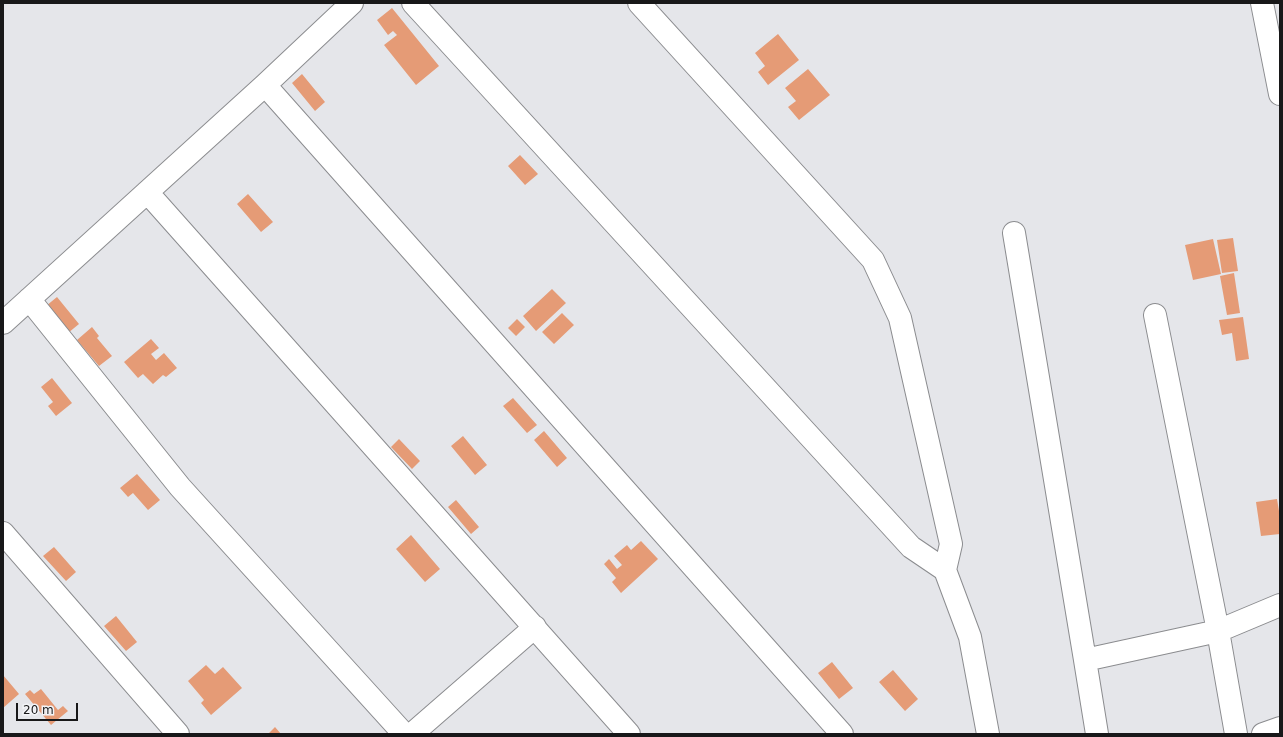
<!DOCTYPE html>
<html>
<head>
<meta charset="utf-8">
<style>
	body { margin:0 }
	#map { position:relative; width:1283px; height:737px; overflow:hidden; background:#e5e6ea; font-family:"DejaVu Sans",sans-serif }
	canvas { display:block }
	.frame { position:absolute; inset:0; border:4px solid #181819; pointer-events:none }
	.scale { position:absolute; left:16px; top:703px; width:62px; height:18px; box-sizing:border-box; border:2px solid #181819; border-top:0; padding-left:5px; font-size:12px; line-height:14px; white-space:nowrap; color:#181819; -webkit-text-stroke:3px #f3f4f7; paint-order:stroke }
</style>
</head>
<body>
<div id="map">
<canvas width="1283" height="737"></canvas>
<div class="frame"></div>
<div class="scale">20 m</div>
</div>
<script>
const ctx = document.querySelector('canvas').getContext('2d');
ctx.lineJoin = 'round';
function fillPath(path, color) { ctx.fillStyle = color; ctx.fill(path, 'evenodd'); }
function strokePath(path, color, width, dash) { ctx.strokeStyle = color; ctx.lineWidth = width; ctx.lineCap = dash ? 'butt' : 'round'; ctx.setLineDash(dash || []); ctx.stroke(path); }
const building = new Path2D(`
	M392,8l47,58 -23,19 -32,-40 13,-10 -4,-4 -5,4 -11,-15z
	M778,34l21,26 -31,25 -10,-13 7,-6 -10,-13z
	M808,69l22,26 -31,25 -11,-13 8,-6 -11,-13z
	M302,74l23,28 -10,9 -23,-28z
	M520,155l18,19 -13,11 -17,-19z
	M248,194l25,28 -12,10 -24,-28z
	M1233,238l5,33 -16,2 -5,-33z
	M1213,239l8,35 -28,6 -8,-35z
	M1234,273l6,40 -13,2 -7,-39z
	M552,289l14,14 -30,28 -13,-15z
	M57,297l22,27 -11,9 -22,-27z
	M562,313l12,12 -20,19 -12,-12z
	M1243,317l6,42 -13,2 -4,-28 -10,2 -3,-15z
	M517,319l8,8 -9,9 -8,-8z
	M92,327l7,9 -2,2 15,18 -13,10 -22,-26z
	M151,339l8,9 -8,6 5,6 8,-7 13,15 -11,9 -3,-2 -10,9 -10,-10 -5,4 -14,-16z
	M52,378l20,25 -16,13 -8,-10 5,-4 -12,-15z
	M513,398l24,27 -10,8 -24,-27z
	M544,431l23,27 -10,9 -23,-27z
	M463,436l24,29 -12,10 -24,-29z
	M399,439l21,22 -8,8 -21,-22z
	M137,474l23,26 -12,10 -15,-17 -5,4 -8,-9z
	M1277,499l3,18v17l-19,2 -5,-34z
	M456,500l23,27 -8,7 -23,-27z
	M411,535l29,34 -15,13 -29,-33z
	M641,541l17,18 -37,34 -9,-11 4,-4 -12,-14 5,-5 8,10 5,-4 -8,-9 13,-11 4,5z
	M54,547l22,25 -10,9 -23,-25z
	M116,616l21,26 -11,9 -22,-25z
	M832,662l21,26 -14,11 -21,-26z
	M206,665l9,9 8,-7 19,21 -31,27 -10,-12 3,-3 -16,-19z
	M893,670l25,29 -13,12 -26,-29z
	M3,675l16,19 -16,14z
	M41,689l17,21 5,-4 5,5 -17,14 -26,-31 5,-4 4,4z
	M275,727l6,7h-13z`);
const minor = new Path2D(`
	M413,3l498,544 34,23
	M639,3l234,257 27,58 51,226 -6,26 25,67 18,97
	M1262,3l18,91
	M265,85l577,649
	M147,192l482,542
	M1014,233l71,427
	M29,299l151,188 224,247
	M1155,315l63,316 18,103
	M3,323l262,-238 87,-82
	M3,533l175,201
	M412,734l123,-107
	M1097,734l-12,-74 133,-29 62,-26
	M1263,734l17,-6`);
fillPath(building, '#e59b76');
strokePath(minor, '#8b8c8f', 24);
strokePath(minor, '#fff', 22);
</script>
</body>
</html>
